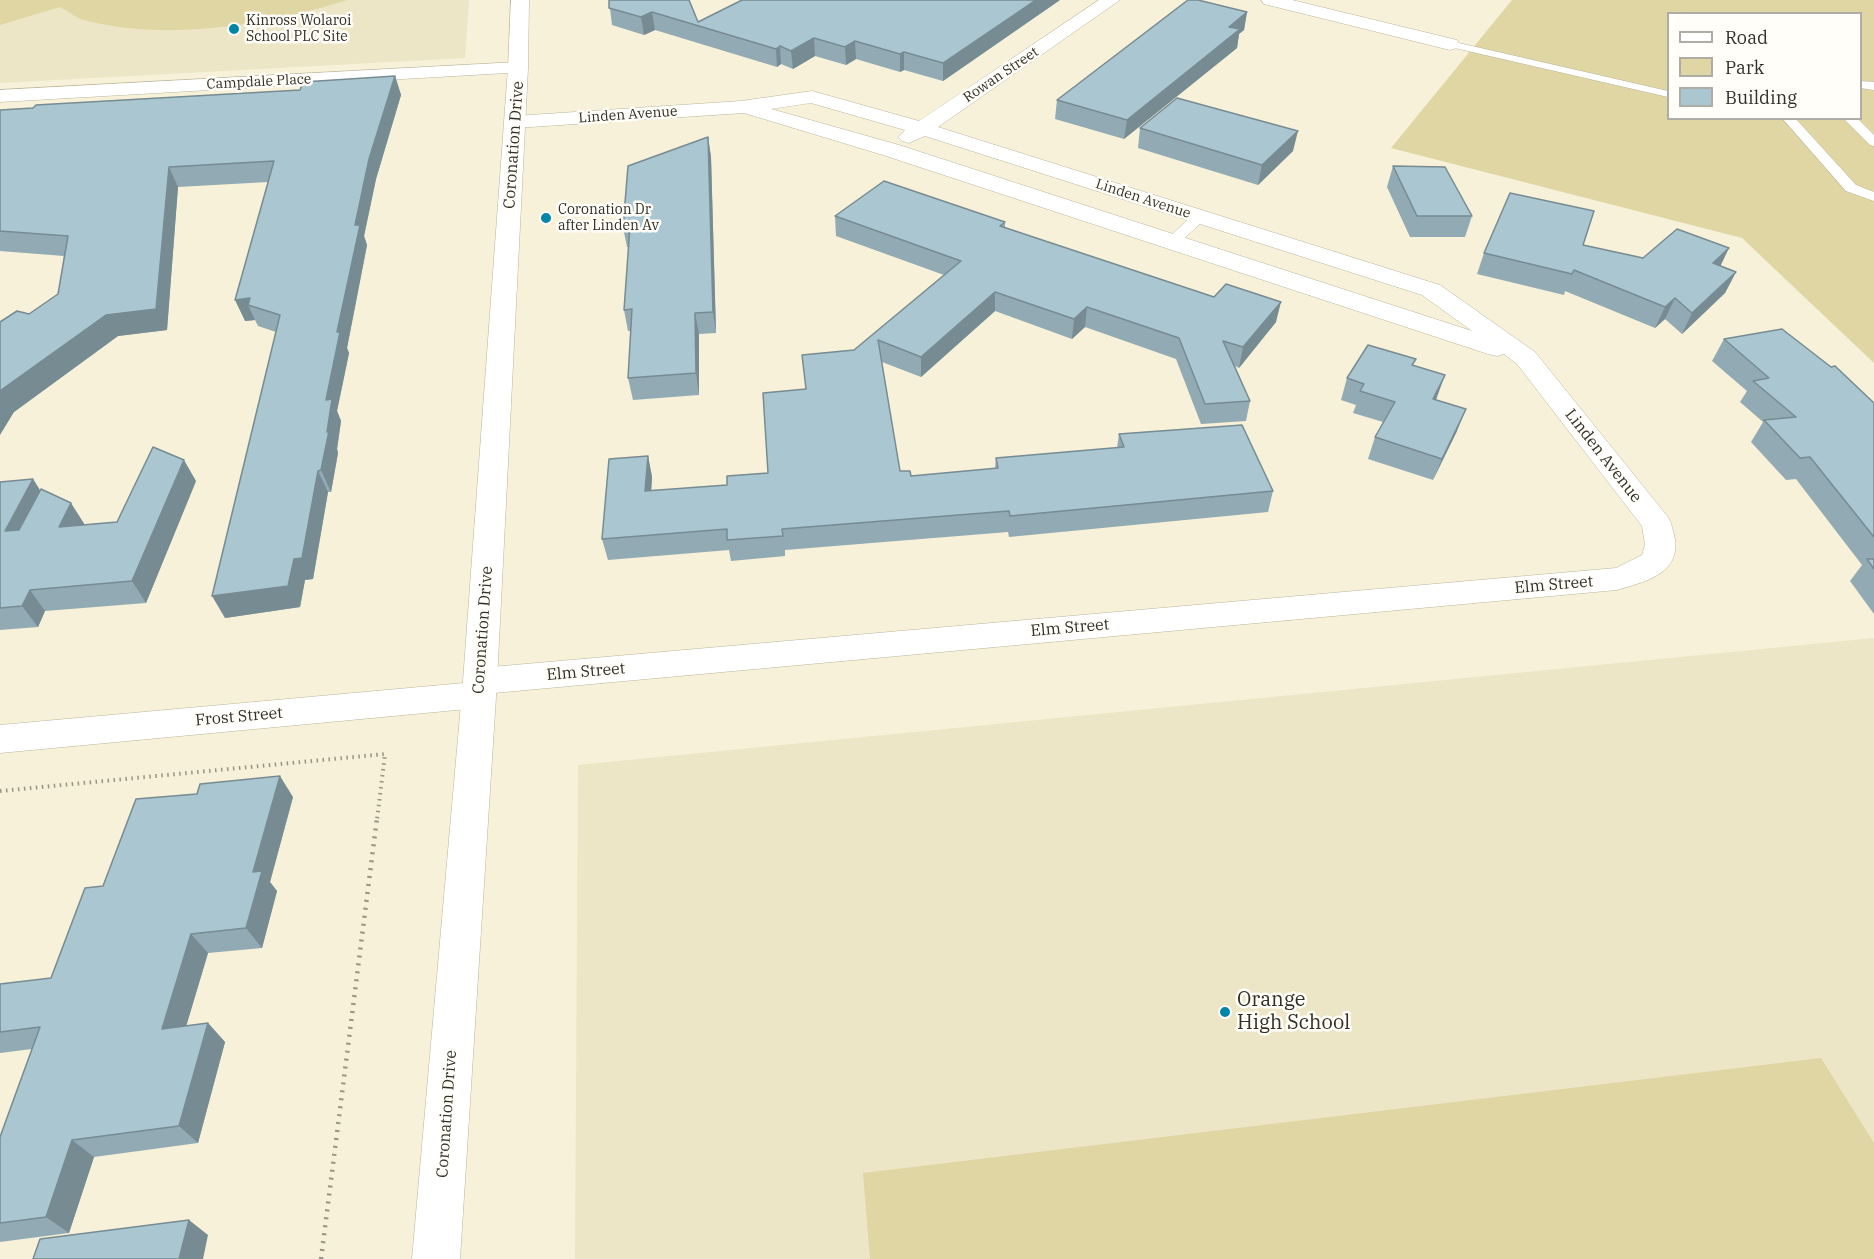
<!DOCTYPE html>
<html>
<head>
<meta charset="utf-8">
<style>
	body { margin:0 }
	#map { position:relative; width:1874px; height:1259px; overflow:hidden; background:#f6f1d8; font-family:"IBM Plex Serif",serif }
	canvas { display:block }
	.legend { position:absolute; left:1667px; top:12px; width:195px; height:108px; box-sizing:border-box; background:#fffef9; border:2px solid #adaca5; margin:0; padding:8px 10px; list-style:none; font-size:18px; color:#323027 }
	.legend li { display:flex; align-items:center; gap:12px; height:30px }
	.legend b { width:30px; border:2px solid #adaca5 }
</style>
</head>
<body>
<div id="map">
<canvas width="1874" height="1259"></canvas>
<ul class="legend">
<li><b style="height:8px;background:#fff"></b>Road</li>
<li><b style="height:16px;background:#dfd6a4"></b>Park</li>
<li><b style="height:16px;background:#aac6d1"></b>Building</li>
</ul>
</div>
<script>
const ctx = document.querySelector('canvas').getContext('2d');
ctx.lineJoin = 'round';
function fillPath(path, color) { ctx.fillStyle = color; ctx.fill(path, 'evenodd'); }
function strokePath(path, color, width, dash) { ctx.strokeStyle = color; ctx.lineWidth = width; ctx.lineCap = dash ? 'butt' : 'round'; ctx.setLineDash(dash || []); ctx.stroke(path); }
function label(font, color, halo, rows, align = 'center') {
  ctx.font = font + ' "IBM Plex Serif",serif'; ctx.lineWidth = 5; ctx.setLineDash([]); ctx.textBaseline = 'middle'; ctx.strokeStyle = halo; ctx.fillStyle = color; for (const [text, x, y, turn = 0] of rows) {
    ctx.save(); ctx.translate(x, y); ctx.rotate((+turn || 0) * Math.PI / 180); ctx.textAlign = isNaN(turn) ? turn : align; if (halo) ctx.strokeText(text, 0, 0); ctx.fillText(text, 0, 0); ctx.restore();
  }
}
const built = new Path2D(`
	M0,0h469l-4,58 -465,25z
	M1874,638v621h-1299l3,-494z`);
const green = new Path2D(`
	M0,0h347c-78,25 -182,42 -263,20 -8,-2 -16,-9 -24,-13l-60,18z
	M1512,0h362v363l-132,-125 -351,-90zM1668,14h192v104h-192z
	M1821,1058l53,85v116h-1004l-7,-86z`);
const pathFar1 = new Path2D(`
	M0,791l385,-37 -8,66`);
const path = new Path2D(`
	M321,1259l56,-441`);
const lane = new Path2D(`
	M1450,41l218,50v6l-222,-51v-4z
	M1860,81l14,1v8l-14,-2z
	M1782,118h13l61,67 18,7v9l-28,-10z
	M1843,118h14l17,17v11l-4,-1z
	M1199,213l7,4 -2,3 -28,26h-10l-2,-3 2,-3 28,-26z`);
const street = new Path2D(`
	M1099,0h21l-182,127 502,158 95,67 133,165c4,7 5,14 7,22 5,36 -32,43 -58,51l-1123,103 1,2 -5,9 -12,4 -478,45v-28l464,-42 4,-11 12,-4 1136,-100 26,-13 3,-10 -3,-19 -125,-162 -13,-10 -7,2 -9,-2 -605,-199 -139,-42 -229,15 -7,-2 -3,-4 3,-4 7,-2 226,-15 71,-10 107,30zM811,103l94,27 -7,7 4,4 7,2 16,-7 497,159 50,36 -573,-186 -128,-36z
	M1261,0h31l165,40 2,4 -2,4 -7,2 -186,-46z
	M518,62l7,2 3,4 -3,4 -525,30v-12z`);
const secondary = new Path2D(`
	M511,0h18l-1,68 -31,613 -37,578h-48l51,-578 45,-613z`);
const wall = new Path2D(`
	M609,0l89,22 362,-22 -117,81 -39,-11 -4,2 -44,-13 -10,6 -31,-9 -22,13 -12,-5 -4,3 -122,-37 -11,5 -32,-10z
	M1247,12l-3,18 -5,4 -2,14 -113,91 -69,-20 2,-19z
	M395,76l6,19 -25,84 -12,57 3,9 -20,103 2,5 -12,58 4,10 -4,28 1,4 -7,39h-3l-15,87 -8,1 -5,27 -75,11 51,-286 -18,-6 -3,-6 -10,1 23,-139 -90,5 -11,143 -49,6 -104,76 15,-98 29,-20 6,-38 -64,-5v-141l300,-20z
	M1140,128l153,23 -35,34 -120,-37z
	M708,137l3,20 5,176 -17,1v61l-66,5 -5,-22 3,-47h-3l-4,-21 5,-63h-2l-4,-20z
	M1393,166l79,50 -7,21h-55l-23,-50z
	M835,216l170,6v6l271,94 -37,46 -4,-2 15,35 -4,20 -45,3 -25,-65 -91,-32 -13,12 -77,-28 -74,66 -39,-15 18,109 11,5 84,-7 1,-11 121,-10 2,-14 154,57 -5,21 -259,25 -1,-5 -223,18v6l-54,5 -2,-11 -121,10 -6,-21 46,-83 4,21 -1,14 76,-6 41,-12 38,-84 48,-39 90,-75 -108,-39z
	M1583,245l60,13 77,8 16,6 -11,21 -43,41 -17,-15 -10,9 -90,-37 -1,4 -87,-21 7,-21z
	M1724,339l150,64v211l-24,-33 12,-16 -66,-86 -10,1 -35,-38 12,-20 -23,-20 7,-11 -35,-30z
	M1414,366l23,31 -1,3 21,31 -24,49 -65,-21 7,-22 8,-15 -30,-9 3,-8 -15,-5 6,-22z
	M33,479l7,12 45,34 32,-3 79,-41 -50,122 -101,8 -7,16 -38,3v-148z
	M293,797l-23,85 7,9 -15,57 -54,5 -22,73 22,-3 17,19 -27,101 -104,14 -25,76 -69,9v-105l32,-88 -32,4v-69l51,-6 52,-92z`);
const shadedWall = new Path2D(`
	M1036,0h24l-117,81v-18z
	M652,12l3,18 -11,5 -3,-18z
	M1247,12l-3,18 -5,4 -2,14 -113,91 3,-19 102,-93z
	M814,38l1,18 -22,13 -2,-18z
	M855,41l1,18 -10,6 -1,-18z
	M780,46l1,18 -4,3 -1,-18z
	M904,52v18l-4,2v-18z
	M395,76l6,19 -25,84 -12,57 3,9 -20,103 2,5 -12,58 4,10 -4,28 1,4 -7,39 -10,-22 6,-38 -1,-32 29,-175 14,-66z
	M1298,131l-5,20 -35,34 4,-20z
	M708,137l3,20 5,176 -3,-21z
	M169,167l9,20 -11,143 -49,6 -104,76 -14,23v-44z
	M1729,248l-10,21 -6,-6z
	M1736,272l-11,21 -43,41 10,-21z
	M995,292v19l-74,66v-20z
	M250,298l-2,7 7,15 -10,1 -10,-21z
	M1675,298l-10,21 -10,9 10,-21z
	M1281,302l-5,20 -37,46 4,-21z
	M1087,307l-2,20 -13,12 2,-20z
	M695,313l4,21v61l-3,-22z
	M1445,375l-8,22 -12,24 8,-22z
	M1466,409l-9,22 -24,49 9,-21z
	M648,456l4,21 -2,35 -5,-21z
	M184,460l12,21 -50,122 -14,-22z
	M318,471l10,21 -15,87 -8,1 -5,27 -75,11 -13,-22 82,-37z
	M33,479l14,22 -27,52 -15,-22z
	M71,503l14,22 -26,2z
	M30,590l15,21 -7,16 -16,-21z
	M280,776l13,21 -23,85 7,9 -15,57 -16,-20 7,-56z
	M191,934l17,19 -28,94 -18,-18z
	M208,1023l17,19 -27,101 -19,-17z
	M72,1140l22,17 -25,76 -23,-16z
	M189,1220l19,15 -5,24h-24z`);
const building = new Path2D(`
	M609,0h80l9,22 44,-22h294l-93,63 -39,-11 -4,2 -45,-13 -10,6 -31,-9 -23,13 -11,-5 -4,3 -124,-37 -11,5 -32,-9z
	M1188,0h10l49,12 -18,15 11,2 -113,91 -70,-20z
	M395,76l-26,83 -14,66h5l-23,107h3l-14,68 6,-1 -5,33 2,-1 -8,39 -3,1 -16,87 -8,1 -6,27 -76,10 68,-281 -32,-10 2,-7 -15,2 39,-139 -105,6 -13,142 -50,6 -106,76v-69l17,-11 12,3 29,-20 10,-58 -68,-5v-121l33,-2 3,-3 264,-15 3,-8z
	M1177,98l121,33 -36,34 -122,-37z
	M708,137l5,175 -18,1 1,60 -68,5 4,-69 -8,1 6,-84 -7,1 5,-61z
	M1393,166l52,1 27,49h-55z
	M884,181l121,41 -5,4 214,71 12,-13 55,18 -38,45 -20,-6 27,60 -45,3 -26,-66 -92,-31 -13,12 -79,-27 -74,65 -43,-17 22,131h10l1,5 87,-8 -2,-10 128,-11 -5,-13 123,-9 31,66 -263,25 -1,-5 -227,18 1,7 -56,4v-11l-125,10 7,-80 39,-3 -3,35 82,-6v-9l41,-3 -5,-80 43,-4 -4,-34 52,-5 107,-89 -126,-45z
	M1510,193l84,18 -11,34 60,13 34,-29 52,19 -16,15 23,9 -44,41 -17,-15 -10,9 -91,-37 -2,4 -88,-21z
	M1782,329l49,38 4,-1 39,37v134l-64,-80 -10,1 -36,-38 32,-3 -43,-36 16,-3 -45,-39z
	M1368,345l48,14 -4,6 33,10 -12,24 33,10 -24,50 -67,-22 20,-35 -35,-11 4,-7 -17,-6z
	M153,447l31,13 -52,121 -102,9 -8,16 -22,2v-126l33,-3 -28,52 14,-1 22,-41 30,14 -12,24 58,-5z
	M1867,559h7v10z
	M280,776l-27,96 9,-1 -16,57 -55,6 -29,95 46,-6 -29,103 -107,14 -26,77 -46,6v-86l40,-110 -40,5v-48l51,-6 34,-90 18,-2 33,-87 61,-5 3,-10z
	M189,1220l-10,39h-146l7,-20z`);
const markers = [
	[234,29,6,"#0286a8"],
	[546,218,6,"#0286a8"],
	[1225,1012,6,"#0286a8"]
];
const farPoinames = [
	["Kinross Wolaroi",246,21],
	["School PLC Site",246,37],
	["Coronation Dr",558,210],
	["after Linden Av",558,226]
];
const farStreetnames = [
	["Rowan Street",1001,75,-34],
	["Campdale Place",259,82,-3],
	["Linden Avenue",628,115,-4],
	["Linden Avenue",1143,199,18]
];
const streetNames = [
	["Coronation Drive",514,145,-86],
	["Linden Avenue",1603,456,52],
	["Elm Street",1554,585,-5],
	["Elm Street",1070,628,-5],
	["Coronation Drive",483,630,-86],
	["Elm Street",586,672,-5],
	["Frost Street",239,717,-5],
	["Coronation Drive",447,1114,-86]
];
const nearPoinames = [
	["Orange",1237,1000],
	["High School",1237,1023]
];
fillPath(built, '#ece6c6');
fillPath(green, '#dfd6a4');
strokePath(lane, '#b9b59d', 1);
strokePath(street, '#b9b59d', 1);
strokePath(secondary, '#b9b59d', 1);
strokePath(pathFar1, '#999584', 4, [1.5, 4.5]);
strokePath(path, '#999584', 4.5, [2, 6]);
fillPath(lane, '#fff');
fillPath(street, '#fff');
fillPath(secondary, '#fff');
fillPath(wall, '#92aab4');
fillPath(shadedWall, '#778b92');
fillPath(building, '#aac6d1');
strokePath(building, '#778b92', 1.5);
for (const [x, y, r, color] of markers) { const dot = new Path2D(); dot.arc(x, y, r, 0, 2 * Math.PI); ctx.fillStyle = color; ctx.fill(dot); strokePath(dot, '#fffef9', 2); }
label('14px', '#323027', '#fffef9', farPoinames, 'left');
label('14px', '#323027', '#fffef9', farStreetnames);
label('16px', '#323027', '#fffef9', streetNames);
label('20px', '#323027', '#fffef9', nearPoinames, 'left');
</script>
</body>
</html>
